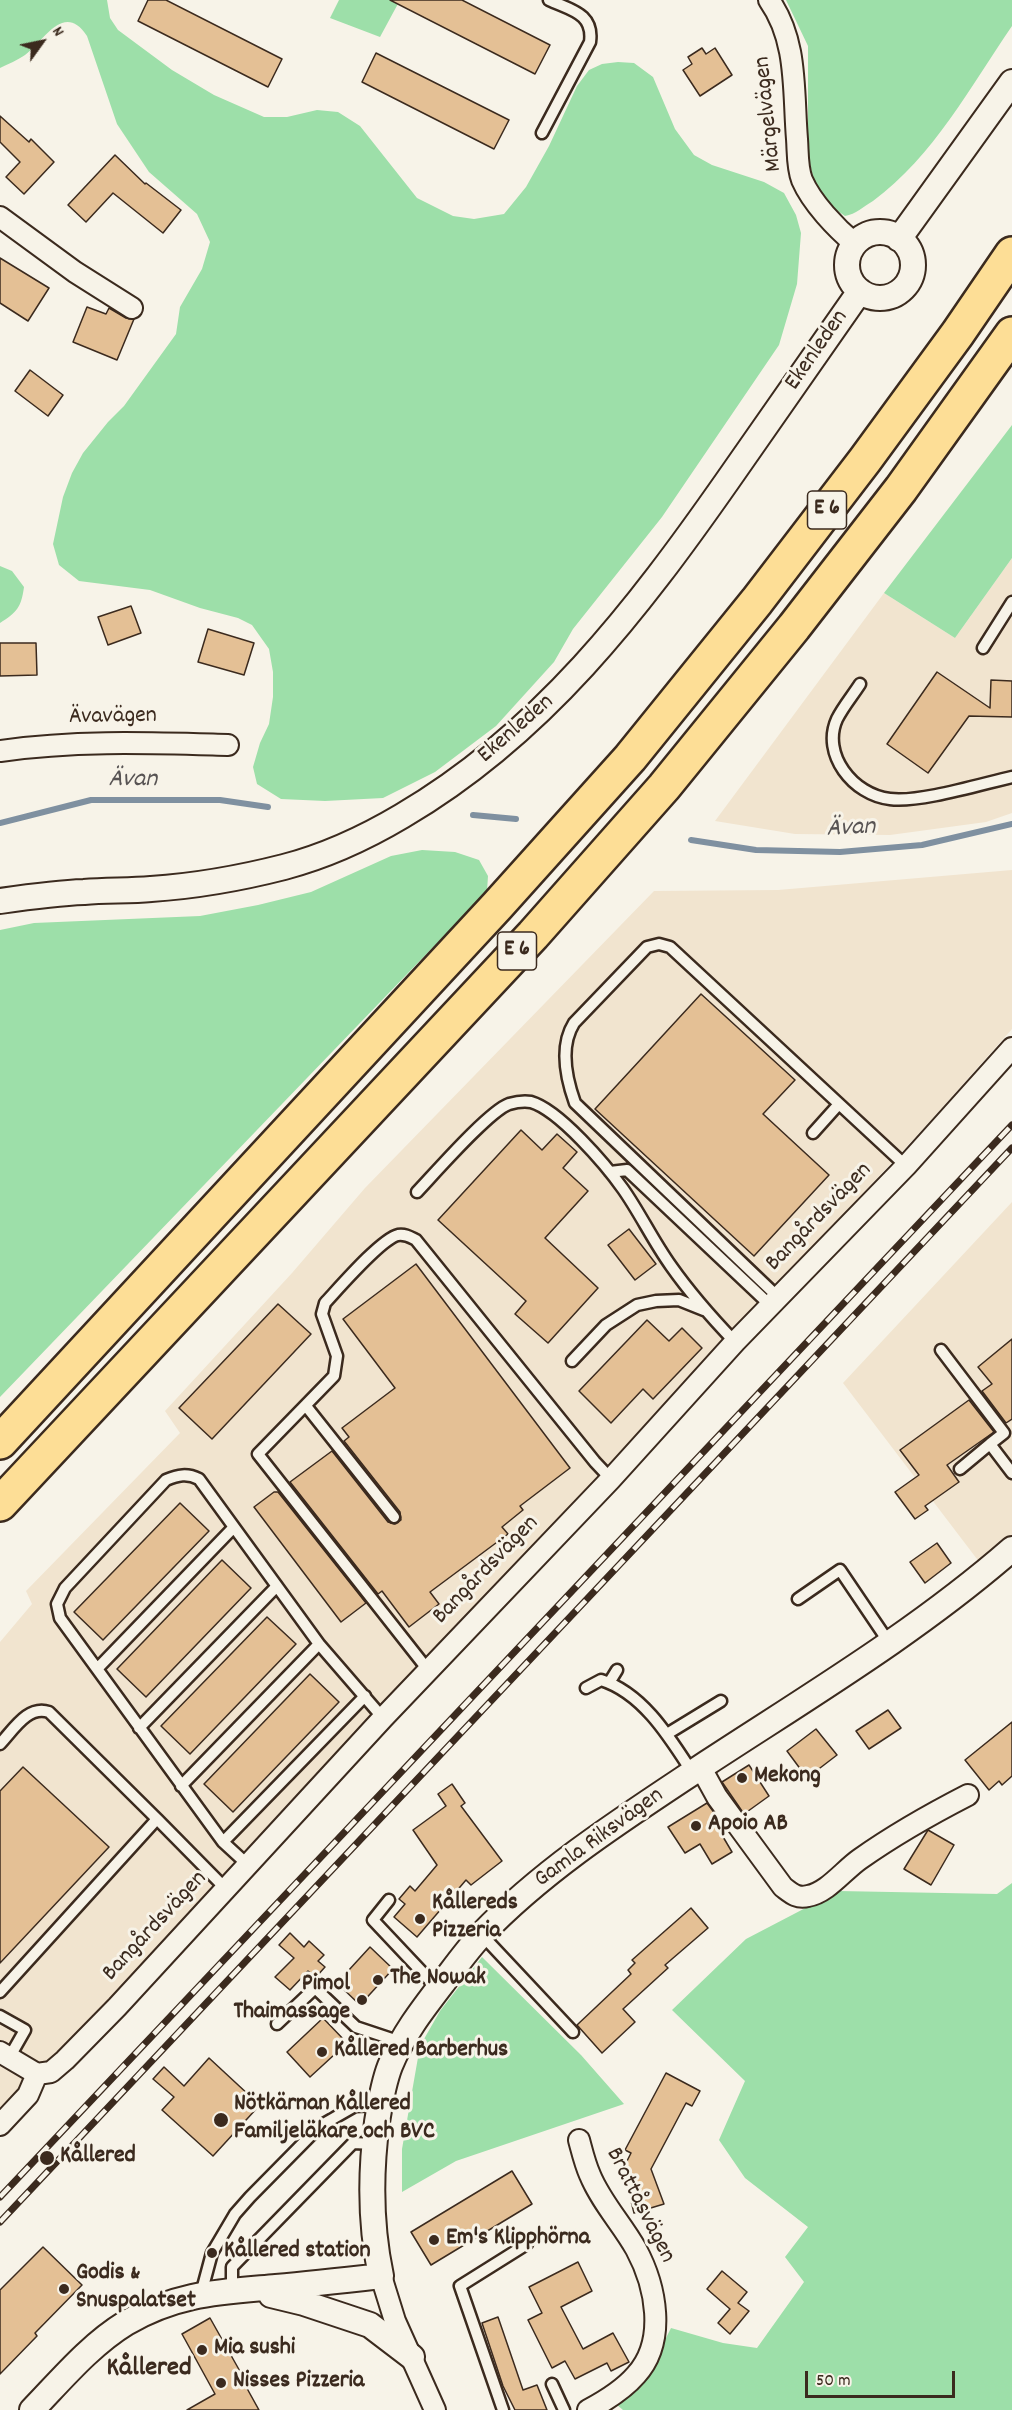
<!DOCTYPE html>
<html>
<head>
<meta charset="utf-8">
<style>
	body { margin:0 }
	#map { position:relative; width:1012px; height:2410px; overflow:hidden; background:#f7f3e8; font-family:Dekko,sans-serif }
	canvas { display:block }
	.north { position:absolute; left:12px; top:12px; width:60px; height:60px; -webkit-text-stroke:4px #f7f3e8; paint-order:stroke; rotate:57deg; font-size:16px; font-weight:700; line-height:24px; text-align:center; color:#3b2a1e }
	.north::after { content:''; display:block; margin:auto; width:21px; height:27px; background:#3b2a1e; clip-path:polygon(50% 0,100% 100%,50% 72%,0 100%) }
	.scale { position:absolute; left:805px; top:2371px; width:150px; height:27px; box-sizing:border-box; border:3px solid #3b2a1e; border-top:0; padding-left:8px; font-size:18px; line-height:21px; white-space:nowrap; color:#3b2a1e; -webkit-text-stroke:4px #f7f3e8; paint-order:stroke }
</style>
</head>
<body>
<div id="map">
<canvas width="1012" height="2410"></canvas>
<div class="north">N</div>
<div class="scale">50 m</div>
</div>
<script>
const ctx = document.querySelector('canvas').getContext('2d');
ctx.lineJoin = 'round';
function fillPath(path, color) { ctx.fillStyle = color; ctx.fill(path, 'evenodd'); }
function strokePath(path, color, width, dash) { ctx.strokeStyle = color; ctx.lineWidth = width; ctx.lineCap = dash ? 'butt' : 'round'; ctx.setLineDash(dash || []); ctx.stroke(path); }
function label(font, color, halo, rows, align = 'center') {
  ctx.font = font + ' Dekko,sans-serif'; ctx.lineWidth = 6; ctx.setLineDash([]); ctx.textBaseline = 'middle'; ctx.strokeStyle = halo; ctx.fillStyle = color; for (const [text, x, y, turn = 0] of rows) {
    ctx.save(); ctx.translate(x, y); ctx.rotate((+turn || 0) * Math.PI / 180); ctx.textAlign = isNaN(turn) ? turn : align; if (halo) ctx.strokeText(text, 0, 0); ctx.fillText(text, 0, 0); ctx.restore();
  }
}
const built = new Path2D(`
	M1012,558v255l-26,9 -96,13 -95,-1 -80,-13 169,-228 71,45z
	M1012,870v159l-89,100 -923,990v-477l32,-38 -6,-13 154,-158 -15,-22 127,-138 73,-85 289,-297 124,-1z
	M1012,1202v333l-32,28 -137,-180z`);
const green = new Path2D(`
	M0,0h107l3,18 8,12 54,40 42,25 50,22h23l30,-7 21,2 22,14 57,72 36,18 21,3 30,-5 22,-27 23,-41 28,-60 12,-16 13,-6 16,-2 16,1 19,14 22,52 19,26 18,10 52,17 20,11 12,22 5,18 -4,51 -18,61 -117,172 -89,112 -19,33 -58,64 -61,46 -52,26 -58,3 -44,-2 -24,-15 -4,-17 7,-24 9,-19 4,-27v-25l-4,-23 -17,-24 -14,-7 -38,-10 -50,-18 -71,-9 -20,-16 -6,-21 10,-47 9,-24 11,-20 25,-31 16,-16 52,-72 4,-27 22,-38 8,-27 -13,-28 -48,-42 -32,-48 -30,-88c-23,-35 -43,5 -62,19 -7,5 -17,9 -25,13z
	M339,0h61l-20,37 -50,-19z
	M786,0h226v26c-42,61 -78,130 -139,175 -10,6 -17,13 -28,15l-13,-9 -17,-24 -7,-26v-111z
	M1012,425v133l-57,80 -71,-45z
	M0,566l12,5 12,16c-3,21 -7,25 -24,36z
	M422,850l33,2 24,8 9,16 -1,15 -487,506v-467l34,-7 166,-7 58,-11 53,-13 80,-36z
	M1012,1883v527h-389l-7,-6 31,-28 24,-48 52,15 34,5 47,-66 -19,-25 23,-30 -63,-49 -26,-38 26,-59 -73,-71 74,-71 92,-48 159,3z
	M482,1957l99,98 43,49 -168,57 -54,31v-43l18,-103 20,-35z`);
const stream = new Path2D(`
	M473,815l43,4
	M0,823l91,-23h129l48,7
	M691,840l65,10 84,2 82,-7 90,-21`);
const building = new Path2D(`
	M148,0h18l116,59 -14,28 -130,-66z
	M390,0h72l88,45 -15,29z
	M702,48l4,6 9,-6 17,27 -32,21 -17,-26 9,-6 -4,-7z
	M376,53l133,67 -15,29 -132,-67z
	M0,116l29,26 2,-3 23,23 -30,32 -18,-17 14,-15 -20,-20z
	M115,155l30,29 1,-1 35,27 -18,23 -50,-40 -27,29 -18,-17z
	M0,258l49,30 -21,33 -28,-18z
	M87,307l19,7 3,-6 17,10 8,1 -17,41 -44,-18z
	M30,370l33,25 -15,21 -33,-25z
	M131,606l10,27 -33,12 -10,-28z
	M208,629l46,14 -10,32 -46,-13z
	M0,643h36l1,32 -37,1z
	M937,672l53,36 1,-28 21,1v36l-43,-1 -41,57 -41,-29z
	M701,994l94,86 -32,34 66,61 -75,81 -159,-147z
	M521,1130l21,20 15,-16 20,18 -14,16 25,23 -43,47 53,50 -50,55 -33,-29 11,-13 -88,-81z
	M629,1229l27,35 -21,16 -27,-35z
	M416,1264l154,204 -50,38 3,4 -21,17 6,7 -78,58 9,12 -30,23 -27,-36 -4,3 -88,-112 42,-31 56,71 7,2 6,-4 -1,-8 -56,-71 5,-4 -7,-9 53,-40 -52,-69z
	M278,1304l33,30 -99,105 -33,-31z
	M647,1320l22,21 13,-13 20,20 -49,51 -10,-10 -32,34 -32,-32z
	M1012,1339v80l-6,4 -24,-32 10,-7 -14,-17z
	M969,1400l25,32 -47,33 12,17 -34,24 3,4 -13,9 -20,-27 24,-17 -19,-25z
	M274,1492h4l88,111 -25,19 -87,-115z
	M180,1503l29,28 -106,109 -29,-28z
	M937,1543l14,20 -26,20 -15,-21z
	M222,1560l29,28 -105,109 -29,-28z
	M267,1617l29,27 -106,110 -29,-28z
	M310,1674l29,28 -106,110 -29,-28z
	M888,1710l13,18 -32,21 -13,-18z
	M1012,1722v54l-10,9 -3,-4 -10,9 -24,-30z
	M816,1729l21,26 -30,23 -20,-27z
	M749,1765l20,31 -25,18 -22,-32z
	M23,1767l86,80 -109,116v-172z
	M452,1784l13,19 -4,3 41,55 -31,24 -5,-5 -49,57 -23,-20 11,-13 -6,-5 11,-13 5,5 22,-26 -24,-35 33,-24 -8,-12z
	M707,1803l17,23 -5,4 13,22 -20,12 -12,-20 -15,9 -17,-26z
	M928,1830l26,15 -23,40 -27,-16z
	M691,1908l17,20 -43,37 3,3 -45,41 12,13 -33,31 -25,-28 54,-51 -3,-4 7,-7 -3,-3z
	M290,1933l14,14 5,-6 15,14 -6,6 7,6 -9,10 -8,-6 -18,19 -15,-13 19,-19 -15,-13z
	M370,1947l23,22 -33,36 -23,-22z
	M323,2018l24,25 -37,34 -23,-25z
	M209,2058l41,38 -2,2 10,9 -45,49 -51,-46 12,-13 -21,-18 11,-12 20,19z
	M666,2073l34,18 -8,15 -6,-3 -35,66 13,35 -30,9 -11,-44 8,-16 -6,-3z
	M512,2171l20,33 -101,61 -20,-33z
	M43,2247l39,38 -47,48 2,3 -37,38v-84z
	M578,2262l14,29 -31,16 22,42 30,-16 16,29 -18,9 -4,-8 -32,16 -10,-18 -13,7 -24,-48 14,-7 -13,-26z
	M722,2271l25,21 -9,11 11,8 -19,23 -12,-11 12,-14 -23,-20z
	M498,2317l25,73 14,-5 10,25h-32l-12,-24 -21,-63z
	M210,2318l36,64 -2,1 15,27h-72l28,-16 -33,-60z`);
const service = new Path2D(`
	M542,133l48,-91c4,-29 -20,-32 -41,-42
	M983,648l29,-46
	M860,684c-7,11 -17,23 -23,35 -16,35 16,76 53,80 29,4 91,-15 122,-22
	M813,1133l26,-29
	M610,1172l17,-2 144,136
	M417,1192c18,-19 72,-81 92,-88 7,-2 15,-3 22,-2 28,8 75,63 92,87 17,24 30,52 48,77 19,27 41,52 64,76
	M779,1298l-204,-195c-9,-25 -16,-56 -1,-80l73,-76 12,-3 11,3 236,219
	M941,1350l63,83 -14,11 22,29
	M572,1361l34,-36 31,-20 19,-4 23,-1 25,10
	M306,1406l88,111
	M960,1469l30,-25
	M798,1599l42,-29 50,74
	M97,1669l137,-142
	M428,1670l-170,-216 76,-78 3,-20 -15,-42 3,-11c14,-15 56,-64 73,-68 8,-1 12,2 18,5l179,222 16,17
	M609,1683l8,-13
	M586,1688l15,-8c42,13 69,58 91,92
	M139,1728l138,-142
	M667,1734l54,-33
	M0,1744c14,-15 28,-39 49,-32l108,107
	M181,1786l138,-142
	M223,1842l142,-146
	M248,1865l-25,-23 -163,-224 -3,-14 8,-16 101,-108c12,-5 21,-7 33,-1l120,165 64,74
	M389,1900l-16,20 65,69
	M482,1935l91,97
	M0,1992l157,-173 69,70
	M0,2016l25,14 -16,28
	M277,2024l38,-36 41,39 45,15
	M232,2289v-22l121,-124 21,1
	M201,2294l11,-41 23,-39 15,-17 70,-71 35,-20 25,-1
	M552,2384l12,26
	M503,2410l-43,-124 67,-42`);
const minor = new Path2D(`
	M769,0c29,41 24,91 28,139 1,13 0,28 5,41 10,23 34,48 53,64
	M0,217l75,55 57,36
	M0,751c76,-11 152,-8 228,-6
	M701,1768l16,29 66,90c8,6 14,12 25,9 19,-3 36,-26 52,-37 34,-24 71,-45 108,-64
	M0,2052l37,22
	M37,2074l14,-2 14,-12 52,-53 266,-289 228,-239 124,-137 171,-176 106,-118
	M0,2125l28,-30 9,-21
	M579,2140c3,11 6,24 11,35 11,27 32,49 46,74 20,37 31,92 0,126 -13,15 -31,26 -48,35
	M381,2276l14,45 40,89`);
const tertiary = new Path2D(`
	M847 265a33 33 0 1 1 66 0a33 33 0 1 1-66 0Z
	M899,239l113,-157
	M0,901c28,-4 56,-8 84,-9 22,-2 45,-1 67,-3 45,-3 90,-11 133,-22 42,-11 81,-29 118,-51 140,-82 235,-206 326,-336 44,-63 88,-126 132,-189
	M271,2295l33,8 66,22 42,32
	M32,2410c29,-30 58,-65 94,-87 51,-30 94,-31 150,-36 35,-3 70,-7 105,-11 -11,-52 -11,-102 -4,-154 3,-18 6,-38 13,-56 12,-30 32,-56 52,-82 13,-17 25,-34 39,-49 65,-68 148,-120 226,-172 104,-68 211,-132 305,-214`);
const motorway = new Path2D(`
	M0,1442l497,-536 133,-148 127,-157 108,-141 93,-127 54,-79
	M0,1504l533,-569 131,-148 130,-160 107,-138 111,-155`);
const rail = new Path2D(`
	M0,2197l1012,-1072
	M0,2222l1012,-1074`);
const markers = [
	[742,1778,6,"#3b2a1e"],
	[696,1826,6,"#3b2a1e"],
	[420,1919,6,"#3b2a1e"],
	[378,1980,6,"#3b2a1e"],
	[362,2000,6,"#3b2a1e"],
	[322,2052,6,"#3b2a1e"],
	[221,2120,8,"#3b2a1e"],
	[47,2158,8,"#3b2a1e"],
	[434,2240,6,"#3b2a1e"],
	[212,2253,6,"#3b2a1e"],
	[64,2289,6,"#3b2a1e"],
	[202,2350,6,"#3b2a1e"],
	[221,2383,6,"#3b2a1e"]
];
const shields = [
	[827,510,39],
	[517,951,39]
];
const shieldNames = [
	["E 6",827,510],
	["E 6",517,951]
];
const streetNames = [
	["Märgelvägen",770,114,-96],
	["Ekenleden",818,351,-55],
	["Ävavägen",113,718,-1],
	["Ekenleden",517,730,-41],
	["Bangårdsvägen",820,1218,-46],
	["Bangårdsvägen",487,1571,-46],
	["Gamla Riksvägen",600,1839,-36],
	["Bangårdsvägen",156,1927,-47],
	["Brattåsvägen",639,2206,63]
];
const poiNames = [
	["Mekong",754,1778],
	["Apoio AB",708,1826],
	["Kållereds",432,1905],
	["Pizzeria",432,1933],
	["The Nowak",390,1980],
	["Pimol",350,1986,"right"],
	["Thaimassage",350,2014,"right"],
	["Kållered Barberhus",334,2052],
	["Nötkärnan Kållered",234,2106],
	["Familjeläkare och BVC",234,2134],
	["Kållered",60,2158],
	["Em's Klipphörna",446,2240],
	["Kållered station",224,2253],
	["Godis &",76,2275],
	["Snuspalatset",76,2303],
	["Mia sushi",214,2350],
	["Nisses Pizzeria",233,2383]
];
const waterNames = [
	["Ävan",133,781],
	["Ävan",851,830,-3]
];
const quarterNames = [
	["Kållered",149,2370]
];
fillPath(built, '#f1e4cf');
fillPath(green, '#9ddfa9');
strokePath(stream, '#7f90a0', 6);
fillPath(building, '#e4c095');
strokePath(building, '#3b2a1e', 1.5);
strokePath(service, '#3b2a1e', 15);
strokePath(minor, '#3b2a1e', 24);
strokePath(tertiary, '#3b2a1e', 28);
strokePath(motorway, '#3b2a1e', 38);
strokePath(service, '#f7f3e8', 10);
strokePath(minor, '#f7f3e8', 20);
strokePath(tertiary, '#f7f3e8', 24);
strokePath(motorway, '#fdde96', 33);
strokePath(rail, '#3b2a1e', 7);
strokePath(rail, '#f7f3e8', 4.5, [14]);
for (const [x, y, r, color] of markers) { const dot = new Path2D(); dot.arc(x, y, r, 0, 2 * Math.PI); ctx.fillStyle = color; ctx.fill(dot); strokePath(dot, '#f7f3e8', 2); }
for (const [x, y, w] of shields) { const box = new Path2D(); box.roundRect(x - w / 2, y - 19, w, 38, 4.5); ctx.fillStyle = '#f7f3e8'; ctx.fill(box); strokePath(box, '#3b2a1e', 1.5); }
label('bold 22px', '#3b2a1e', null, shieldNames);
label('24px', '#3b2a1e', '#f7f3e8', streetNames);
label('bold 24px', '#3b2a1e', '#f7f3e8', poiNames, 'left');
label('italic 26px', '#585454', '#f7f3e8', waterNames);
label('bold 27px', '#3b2a1e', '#f7f3e8', quarterNames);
</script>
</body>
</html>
